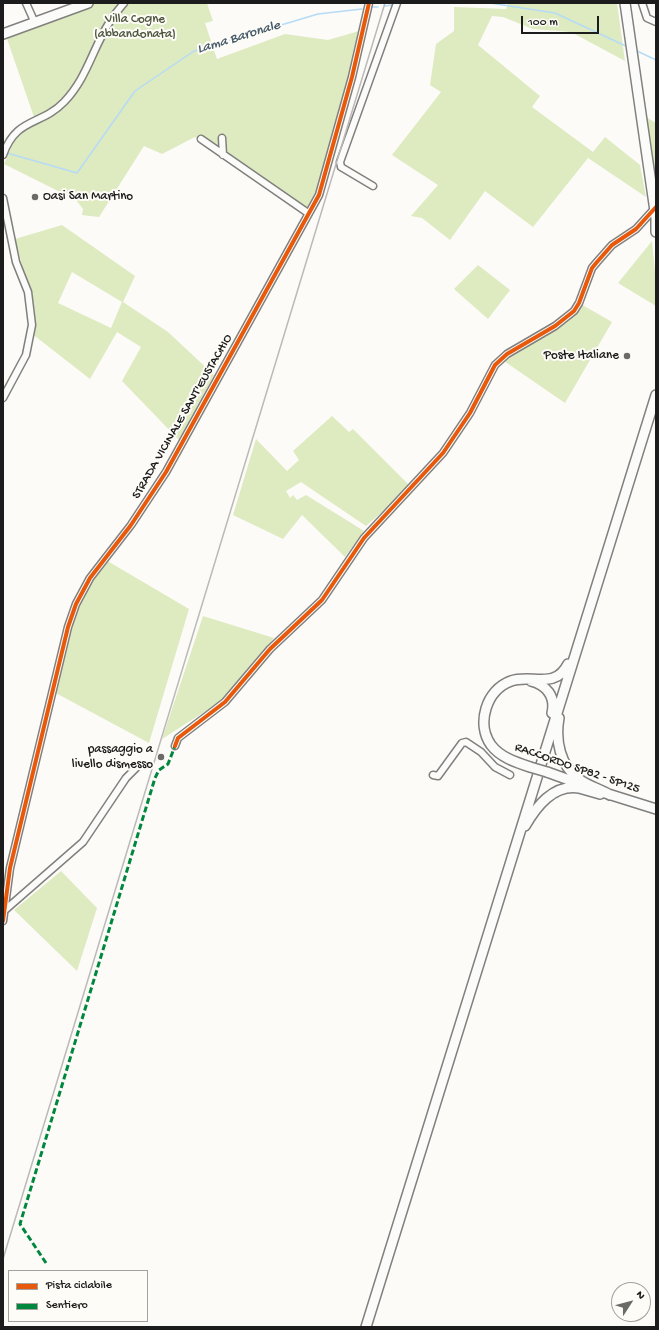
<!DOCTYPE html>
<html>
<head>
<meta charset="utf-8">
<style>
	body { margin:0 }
	#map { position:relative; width:659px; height:1330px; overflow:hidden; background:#fcfbf8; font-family:"Gochi Hand",sans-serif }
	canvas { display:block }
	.frame { position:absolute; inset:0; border:4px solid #1c1c1c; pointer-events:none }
	.legend { position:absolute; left:8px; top:1270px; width:140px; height:52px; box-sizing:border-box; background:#fdfcf7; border:1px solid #a3a29f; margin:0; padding:5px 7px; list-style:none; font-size:12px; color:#1c1c1c }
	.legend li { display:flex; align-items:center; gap:8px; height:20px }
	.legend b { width:20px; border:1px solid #a3a29f }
	.north { position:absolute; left:611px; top:1282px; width:40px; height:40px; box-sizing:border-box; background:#fdfcf7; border:1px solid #a3a29f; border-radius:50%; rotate:54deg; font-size:11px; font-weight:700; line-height:16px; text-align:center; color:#1c1c1c }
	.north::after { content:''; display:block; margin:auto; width:14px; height:18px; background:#6a6a69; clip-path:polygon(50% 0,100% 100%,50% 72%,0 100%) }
	.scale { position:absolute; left:521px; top:16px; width:78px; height:18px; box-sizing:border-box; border:2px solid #1c1c1c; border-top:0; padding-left:5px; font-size:12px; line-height:14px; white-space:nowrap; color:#1c1c1c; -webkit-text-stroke:3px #fdfcf7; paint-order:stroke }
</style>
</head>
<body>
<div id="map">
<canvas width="659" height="1330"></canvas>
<div class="frame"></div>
<ul class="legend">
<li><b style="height:5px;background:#e8590c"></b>Pista ciclabile</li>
<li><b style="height:5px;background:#00873e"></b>Sentiero</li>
</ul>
<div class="north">N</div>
<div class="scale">100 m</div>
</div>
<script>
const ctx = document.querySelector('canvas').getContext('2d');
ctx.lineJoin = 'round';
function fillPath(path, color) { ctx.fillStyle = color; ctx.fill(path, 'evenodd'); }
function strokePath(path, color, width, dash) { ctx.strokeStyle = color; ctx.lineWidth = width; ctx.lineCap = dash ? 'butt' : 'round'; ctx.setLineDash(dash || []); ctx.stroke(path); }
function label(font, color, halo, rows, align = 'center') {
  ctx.font = font + ' "Gochi Hand",sans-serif'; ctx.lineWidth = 4; ctx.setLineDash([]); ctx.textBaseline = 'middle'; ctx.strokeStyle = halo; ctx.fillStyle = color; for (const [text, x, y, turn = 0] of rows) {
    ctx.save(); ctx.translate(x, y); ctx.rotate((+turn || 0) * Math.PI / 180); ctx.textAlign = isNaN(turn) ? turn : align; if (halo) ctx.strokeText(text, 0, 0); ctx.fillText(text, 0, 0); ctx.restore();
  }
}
const green = new Path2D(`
	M88,3h119l6,18 -8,2 12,36 68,-25 43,6 31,-9 -4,27 -35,124 -14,30 -111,-75 -33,17 -18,-8 -45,71 -17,-2 1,-6 -7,-9 -72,-36 16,-37 15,-7 -30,-87z
	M508,3h109l8,58 -54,-29 -38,-3 -30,-12 -11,-1 -14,29 62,51 -8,11 61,45 12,-15 35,28 6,32 -58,-39 -55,69 -48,-36 -35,49 -28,-22 -11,-2 27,-31 -46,-30 49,-63 -11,-7 6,-41 18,-13v-24l52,2z
	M646,117l10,6v56z
	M62,225l73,51 -12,26 45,30 46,43 -35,65 -57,-59 19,-34 -24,-15 -27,47 -59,-46 -3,-45 -13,-49zM72,272l50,30 -11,26 -53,-25z
	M652,241l4,41v24l-38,-23z
	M478,265l32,25 -22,29 -34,-30z
	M579,303l33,19 -47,81 -64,-44 50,-31z
	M332,416l17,16 4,-3 58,58 -45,39 -65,-44 -15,9 4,7 3,-3 4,5 9,-5 58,36 -19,26 -43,-42 -19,24 -50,-24 23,-76 31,32 12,-11 -6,-9z
	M104,559l85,50 -40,134 -97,-52 27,-94z
	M203,616l71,22 -51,62 -61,39z
	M61,871l36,37 -20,63 -63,-61z`);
const stream = new Path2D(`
	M402,3h3
	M490,3l65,10 73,34
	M385,6l7,-1
	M372,7h6
	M635,50l21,10
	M7,153l70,20 58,-82 59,-40 124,-37 44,-5`);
const minor = new Path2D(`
	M26,3l9,20
	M642,3l5,15 9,4
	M222,138l1,17
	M201,139l107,74
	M3,155c13,-38 38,-29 61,-53 23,-24 28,-52 45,-79 4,-7 10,-14 15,-20
	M373,186l-32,-19 -1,-5 57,-159
	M3,198l13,64 12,30 4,33 -6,30 -23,43
	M175,746l3,-8 47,-36 45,-53 52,-49 42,-62 79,-85 27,-40 25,-48 12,-11 48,-28 19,-15 5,-8 13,-35 5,-6 15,-17 24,-16 20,-22
	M433,775l5,1 24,-33 4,-1 15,10 14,15 15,8
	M5,910l78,-68 43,-64 12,-12
	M3,921l7,-53 58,-241 8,-23 14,-26 41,-53 35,-53 153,-277 33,-118 17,-74`);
const secondary = new Path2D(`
	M625,3l31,215v14
	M3,34l85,-31
	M531,681c15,4 25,15 21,32
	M559,718c-4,22 1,48 20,61 9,7 21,10 31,16
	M530,767c-15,-5 -30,-10 -39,-22 -15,-21 -5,-55 20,-64 12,-5 32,1 42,-3 7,-2 12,-8 15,-14
	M547,772l36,13
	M605,793l51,16
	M525,826c11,-19 28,-42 54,-38 7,2 14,4 21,6
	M366,1327l290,-932`);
const rail = new Path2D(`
	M3,1259l382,-1256`);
const secondaryBridge = new Path2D(`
	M530,767l17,5`);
const quiet = new Path2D(`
	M46,1263l-26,-39 135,-446 4,-8 9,-6 7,-18`);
const cycleway = new Path2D(`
	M175,746l3,-8 47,-36 45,-53 52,-49 42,-62 79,-85 27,-40 25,-48 12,-11 48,-28 19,-15 5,-8 13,-35 5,-6 15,-17 24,-16 20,-22
	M3,921l7,-53 58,-241 8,-23 14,-26 41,-53 35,-53 153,-277 33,-118 17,-74`);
const markers = [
	[35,197,4,"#6a6a69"],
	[627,356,4,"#6a6a69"],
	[161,757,4,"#6a6a69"]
];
const parkNames = [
	["Villa Cogne",135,20],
	["(abbandonata)",135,35]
];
const poiNames = [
	["Oasi San Martino",43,197,"left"],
	["Poste Italiane",619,356],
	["passaggio a",153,750],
	["livello dismesso",153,765]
];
const streetNames = [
	["STRADA VICINALE SANT'EUSTACHIO",183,417,-60],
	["RACCORDO SP82 - SP125",577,769,19]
];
const waterNames = [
	["Lama Baronale",239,38,-17]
];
fillPath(green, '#deeac0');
strokePath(stream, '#b5dbf6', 1.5);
strokePath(minor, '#81807f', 9);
strokePath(secondary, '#81807f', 12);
strokePath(minor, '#fbfbf9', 6);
strokePath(secondary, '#fbfbf9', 9);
strokePath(rail, '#bbbab8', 1.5);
strokePath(secondaryBridge, '#81807f', 12, []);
strokePath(secondaryBridge, '#fbfbf9', 9);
strokePath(quiet, '#00873e', 3, [6, 3]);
strokePath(cycleway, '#e8590c', 4);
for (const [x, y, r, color] of markers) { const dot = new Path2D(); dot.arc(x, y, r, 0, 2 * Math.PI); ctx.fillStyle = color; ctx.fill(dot); strokePath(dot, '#fdfcf7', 1.5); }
label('13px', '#4f5640', '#fdfcf7', parkNames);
label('13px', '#1c1c1c', '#fdfcf7', poiNames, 'right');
label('13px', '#1c1c1c', '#fdfcf7', streetNames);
label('italic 14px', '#475a68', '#fdfcf7', waterNames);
</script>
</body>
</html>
